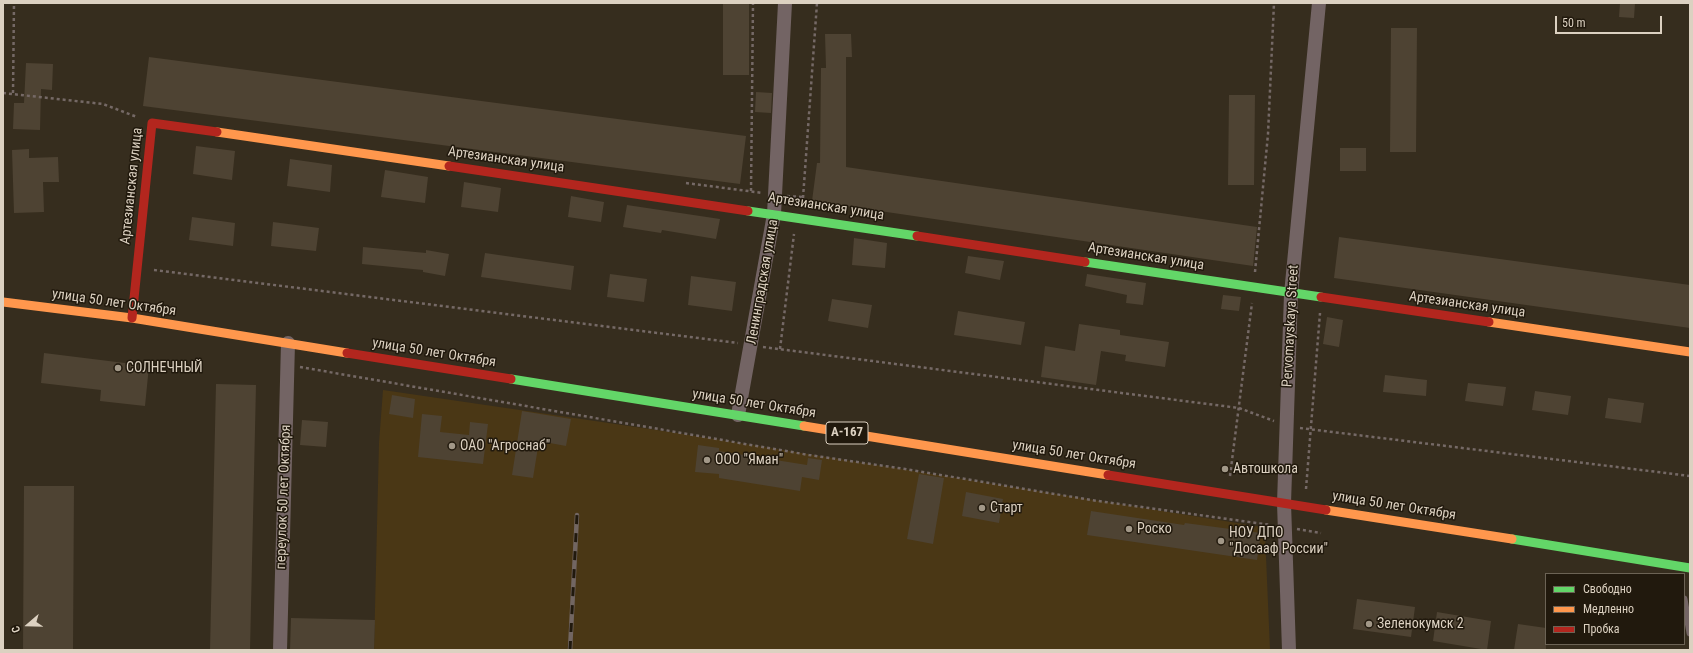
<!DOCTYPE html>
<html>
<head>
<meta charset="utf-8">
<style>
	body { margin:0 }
	#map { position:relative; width:1693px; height:653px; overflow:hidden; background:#362d1e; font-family:"Roboto Condensed",sans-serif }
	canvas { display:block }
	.frame { position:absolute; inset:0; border:4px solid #dcd1c1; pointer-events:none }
	.legend { position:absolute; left:1545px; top:573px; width:140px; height:72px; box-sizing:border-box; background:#21190d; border:1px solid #6c6355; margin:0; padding:5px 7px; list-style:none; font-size:12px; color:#dcd1c1 }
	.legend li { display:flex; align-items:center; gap:8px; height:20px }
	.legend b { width:20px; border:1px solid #6c6355 }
	.north { position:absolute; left:8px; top:605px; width:40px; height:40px; -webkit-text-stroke:3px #21190d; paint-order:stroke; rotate:250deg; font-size:11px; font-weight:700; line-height:16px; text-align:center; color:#dcd1c1 }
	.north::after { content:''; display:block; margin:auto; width:14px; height:18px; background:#dcd1c1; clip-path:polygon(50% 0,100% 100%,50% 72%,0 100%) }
	.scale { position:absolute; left:1555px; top:16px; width:107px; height:18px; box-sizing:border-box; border:2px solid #dcd1c1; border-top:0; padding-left:5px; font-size:12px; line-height:14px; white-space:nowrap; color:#dcd1c1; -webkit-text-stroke:3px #21190d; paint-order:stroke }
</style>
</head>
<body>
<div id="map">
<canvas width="1693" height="653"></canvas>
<div class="frame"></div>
<ul class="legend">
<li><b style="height:5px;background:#63d668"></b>Свободно</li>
<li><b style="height:5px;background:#ff974d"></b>Медленно</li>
<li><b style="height:5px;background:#b3261e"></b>Пробка</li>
</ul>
<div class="north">С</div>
<div class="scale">50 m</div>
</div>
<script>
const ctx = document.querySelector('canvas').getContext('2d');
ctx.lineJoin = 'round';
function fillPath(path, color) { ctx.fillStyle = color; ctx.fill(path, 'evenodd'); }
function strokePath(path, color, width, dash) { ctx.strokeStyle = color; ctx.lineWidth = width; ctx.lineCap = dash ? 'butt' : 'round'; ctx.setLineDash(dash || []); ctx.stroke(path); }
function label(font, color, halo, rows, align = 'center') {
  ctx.font = font + ' "Roboto Condensed",sans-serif'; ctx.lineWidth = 3; ctx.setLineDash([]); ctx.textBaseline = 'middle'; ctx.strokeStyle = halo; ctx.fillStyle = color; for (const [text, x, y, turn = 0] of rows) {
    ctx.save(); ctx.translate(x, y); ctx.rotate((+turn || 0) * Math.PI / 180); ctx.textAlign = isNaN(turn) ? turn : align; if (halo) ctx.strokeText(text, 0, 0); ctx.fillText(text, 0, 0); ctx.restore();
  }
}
const built = new Path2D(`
	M383,390l294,43 585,94 3,6 5,117h-896l5,-207z`);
const building = new Path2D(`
	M723,3h26v72h-26z
	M1620,3h15l-1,15 -15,-1z
	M1391,28h26l-1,124h-26z
	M825,34h26l1,23h-6v110l411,60 -4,39 -441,-65 5,-38h3l1,-95h5z
	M149,57l597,79 -6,48 -597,-78z
	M26,63l27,1 -1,26 -11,-1 -1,41 -27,-1 1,-26h10z
	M756,92l16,1 -1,20 -16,-1z
	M1229,95h26l-1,90h-26z
	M196,146l39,5 -3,29 -39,-6z
	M1340,148h26v23h-26z
	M29,149v9l29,-1 1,25h-16l1,30 -30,1 -2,-63z
	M290,159l42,6 -2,27 -43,-6z
	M385,170l43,7 -3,26 -44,-6z
	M464,182l37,6 -3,24 -37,-5z
	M571,196l33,6 -3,20 -33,-5z
	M627,205l93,14 -4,20 -54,-9 -1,3 -38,-6z
	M192,217l43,6 -2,23 -44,-6z
	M273,222l46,6 -3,23 -45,-5z
	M1339,237l351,48v43l-356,-50z
	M854,238l33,5 -2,25 -33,-3z
	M363,247l63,6v-3l23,4 -4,22 -22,-4v-2l-61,-6z
	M485,253l89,13 -3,24 -90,-13z
	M968,256l36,5 -4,19 -35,-7z
	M610,274l37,5 -3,23 -37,-5z
	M1087,274l59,9 -3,22 -17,-2 1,-8 -42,-9z
	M691,276l45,6 -4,29 -44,-6z
	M1223,295l18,2 -2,14 -18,-2z
	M832,299l40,6 -4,23 -40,-7z
	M958,311l67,11 -4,23 -67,-10z
	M1327,317l16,3 -4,27 -16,-3z
	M1079,324l41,6v5l49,7 -4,25 -40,-6 1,-6 -25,-4 -5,34 -55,-8 4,-31 30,5z
	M44,353l105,13 -4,40 -45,-5 1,-11 -60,-7z
	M1385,375l42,5 -1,16 -43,-4z
	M1468,383l38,4 -3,19 -38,-5z
	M216,384l40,1 -6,265h-40z
	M1535,391l36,5 -3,19 -36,-5z
	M392,395l23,4 -2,19 -24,-4z
	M1608,398l36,5 -3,20 -36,-5z
	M522,411l49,8 -5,27 -27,-5 -6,37 -21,-3z
	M422,414l20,2 -2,16 29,3 1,-13 18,2 -5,40 -65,-7z
	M302,420l26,2 -2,25 -26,-2z
	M698,445l21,3v3l88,14 1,-7 14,2 -3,20 -17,-3 -2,14 -81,-13v-4l-24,-2z
	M919,474l25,4 -11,66 -26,-5z
	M24,486h50l-1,164h-50z
	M966,492l37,7 -4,24 -37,-7z
	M1091,511l93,14 1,-2 76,10 -4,27 -170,-25z
	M1357,599l58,8 -4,30 -58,-8z
	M1437,612l54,9 -4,29 -54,-9z
	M291,618l84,2 -1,30h-84z
	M1518,624l28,4v22h-32z`);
const path = new Path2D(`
	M3,93l100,11 34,13
	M13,93l1,-90
	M686,183l77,10
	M751,191l2,-188
	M787,196l16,1
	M803,198l14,-195
	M154,270l584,73
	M1255,272l13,-138 6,-131
	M763,347l476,61 35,13
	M780,349l14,-115
	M300,367l509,88 96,14 186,31 180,25
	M1300,428l390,48
	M1230,476l22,-173
	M1306,489l14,-176
	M1297,529l24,4`);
const lane = new Path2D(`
	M1684,599l6,34`);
const street = new Path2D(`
	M738,415l36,-201 11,-211
	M280,650l8,-307
	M1289,650l-5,-147 7,-209 28,-291`);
const fast = new Path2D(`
	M748,211l169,25
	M1085,262l236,35
	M511,379l293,47
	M1512,539l178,29`);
const slow = new Path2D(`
	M217,132l232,34
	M3,302l129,16 215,35
	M1489,322l201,30
	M804,426l304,49
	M1326,510l186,29`);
const jam = new Path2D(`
	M449,166l299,45
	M917,236l168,26
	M1321,297l168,25
	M132,318l20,-195 65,9
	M347,353l164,26
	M1108,475l218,35`);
const rail = new Path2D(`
	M570,650l7,-135`);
const markers = [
	[118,368,4,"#a29888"],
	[452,446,4,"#a29888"],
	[707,460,4,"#a29888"],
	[1225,469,4,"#a29888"],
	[982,508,4,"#a29888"],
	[1129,529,4,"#a29888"],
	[1221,541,4,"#a29888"],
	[1369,624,4,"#a29888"]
];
const shields = [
	[847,433,42]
];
const shieldNames = [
	["А-167",847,433]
];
const streetNames = [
	["Артезианская улица",506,160,8],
	["Артезианская улица",132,186,-84],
	["Артезианская улица",826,207,9],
	["Артезианская улица",1146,257,9],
	["Ленинградская улица",763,282,-80],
	["улица 50 лет Октября",114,303,8],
	["Артезианская улица",1467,305,8],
	["Pervomayskaya Street",1291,326,-87],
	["улица 50 лет Октября",434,353,9],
	["улица 50 лет Октября",754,404,9],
	["улица 50 лет Октября",1074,455,9],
	["переулок 50 лет Октября",284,497,-88],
	["улица 50 лет Октября",1394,506,9]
];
const poiNames = [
	["СОЛНЕЧНЫЙ",126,368],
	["ОАО \"Агроснаб\"",460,446],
	["ООО \"Яман\"",715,460],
	["Автошкола",1233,469],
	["Старт",990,508],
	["Роско",1137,529],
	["НОУ ДПО",1229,533],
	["\"Досааф России\"",1229,549],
	["Зеленокумск 2",1377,624]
];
fillPath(built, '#4a3715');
fillPath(building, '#4e4333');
strokePath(path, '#756966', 2.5, [3, 3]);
strokePath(lane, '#736464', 7);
strokePath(street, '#736464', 14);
strokePath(fast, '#63d668', 9);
strokePath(slow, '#ff974d', 9);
strokePath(jam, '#b3261e', 9);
strokePath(rail, '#726662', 4.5);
strokePath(rail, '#21190d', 3, [9]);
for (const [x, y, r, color] of markers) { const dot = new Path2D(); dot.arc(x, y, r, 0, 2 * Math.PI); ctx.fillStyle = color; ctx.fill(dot); strokePath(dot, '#21190d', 1.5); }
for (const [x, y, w] of shields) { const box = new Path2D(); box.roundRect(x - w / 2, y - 11, w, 22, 3); ctx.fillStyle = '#21190d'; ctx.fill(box); strokePath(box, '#dcd1c1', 1); }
label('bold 13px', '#dcd1c1', null, shieldNames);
label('14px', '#dcd1c1', '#21190d', streetNames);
label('14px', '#dcd1c1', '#21190d', poiNames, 'left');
</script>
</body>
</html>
